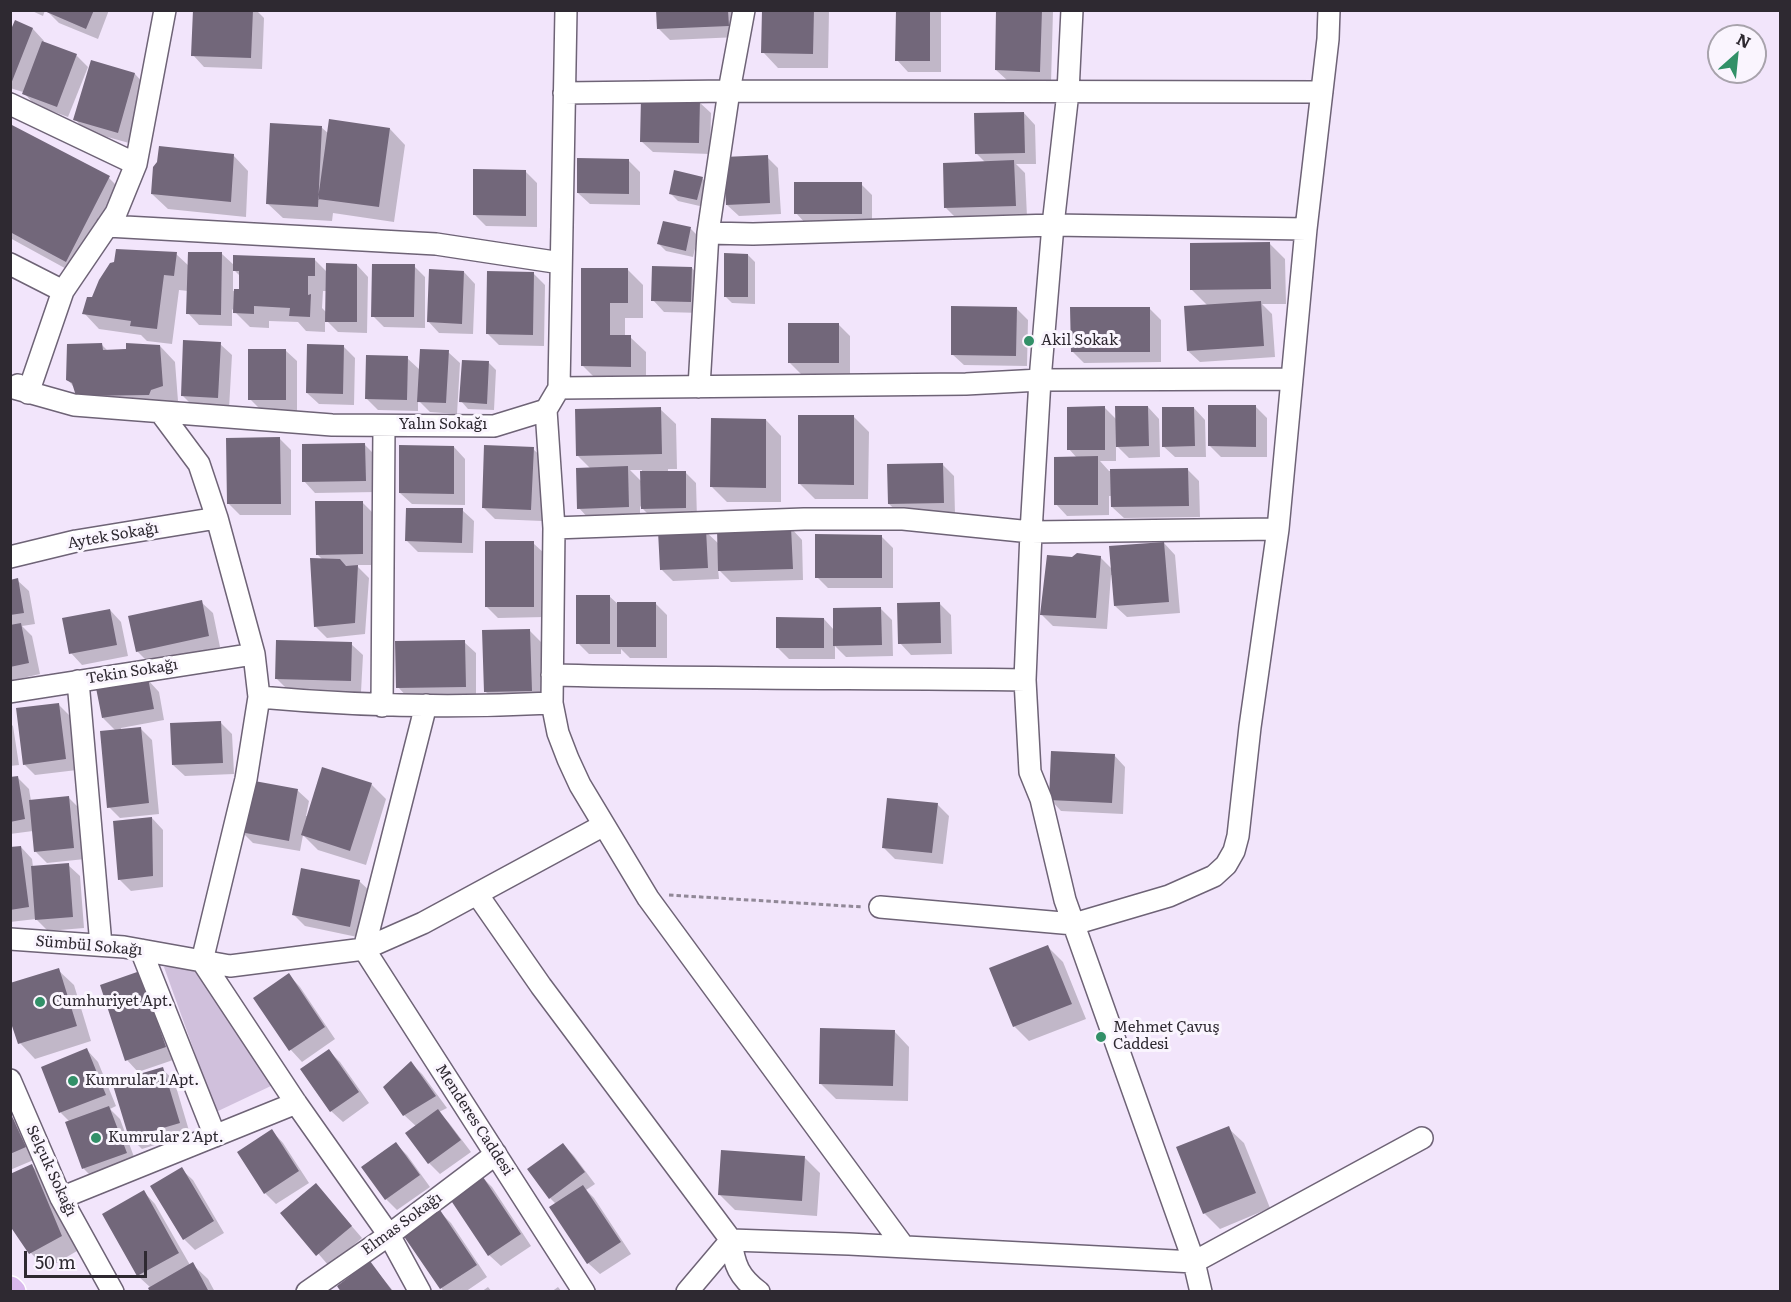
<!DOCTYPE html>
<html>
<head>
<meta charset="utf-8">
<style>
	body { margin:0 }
	#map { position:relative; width:1791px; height:1302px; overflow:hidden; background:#f2e5fb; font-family:Literata,serif }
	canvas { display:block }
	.frame { position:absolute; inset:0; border:12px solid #2e2931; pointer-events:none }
	.north { position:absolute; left:1707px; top:24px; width:60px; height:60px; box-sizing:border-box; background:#faf5fe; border:2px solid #a8a3ac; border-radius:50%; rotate:27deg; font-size:16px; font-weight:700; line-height:24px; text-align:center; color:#2e2931 }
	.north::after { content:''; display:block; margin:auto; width:21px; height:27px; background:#329068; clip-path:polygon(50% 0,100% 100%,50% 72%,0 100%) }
	.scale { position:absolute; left:24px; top:1251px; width:123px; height:27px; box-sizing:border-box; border:3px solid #2e2931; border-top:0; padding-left:8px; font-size:18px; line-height:21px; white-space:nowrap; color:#2e2931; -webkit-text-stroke:4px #faf5fe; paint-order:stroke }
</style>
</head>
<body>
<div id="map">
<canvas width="1791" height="1302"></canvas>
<div class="frame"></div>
<div class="north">N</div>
<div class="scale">50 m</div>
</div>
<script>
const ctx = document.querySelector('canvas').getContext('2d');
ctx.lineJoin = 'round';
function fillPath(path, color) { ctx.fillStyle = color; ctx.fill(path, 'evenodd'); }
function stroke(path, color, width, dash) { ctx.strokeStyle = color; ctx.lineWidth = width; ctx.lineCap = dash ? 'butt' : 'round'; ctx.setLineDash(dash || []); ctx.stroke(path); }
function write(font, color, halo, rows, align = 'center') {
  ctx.font = font + ' Literata,serif'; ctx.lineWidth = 6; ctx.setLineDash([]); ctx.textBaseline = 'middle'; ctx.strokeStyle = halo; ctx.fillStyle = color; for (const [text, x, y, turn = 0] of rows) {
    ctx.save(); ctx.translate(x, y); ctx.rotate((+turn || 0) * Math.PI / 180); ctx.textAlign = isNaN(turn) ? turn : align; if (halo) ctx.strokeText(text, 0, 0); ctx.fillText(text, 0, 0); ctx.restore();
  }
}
const green = new Path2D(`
	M183,965l14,6 76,114 -57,27 -52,-145z`);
const shadow = new Path2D(`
	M30,10h15l-2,6z
	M46,10h63l-11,29 -39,-16z
	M195,10h61l8,8 -2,51 -58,-2 -11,-12z
	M657,10h81l1,27 -69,3 -12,-12z
	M763,10h66l-1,58h-50l-15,-16z
	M897,10h44v62h-33l-11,-12z
	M998,10l55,1 -2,72 -43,-2 -12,-11z
	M16,22l17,7 11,12 -1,2 33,12 12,12 -20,50 -33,-12 -12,-13 -13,-4v-62l3,2z
	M92,62l43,12 11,12 -17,57 -43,-12 -11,-12z
	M699,102l12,11 -1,41 -57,-2 -12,-11z
	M1024,113l11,12 1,39h-20l9,9 2,44 -70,2 -11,-11 40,-45 -10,-10z
	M10,126l99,52 15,15 -43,84 -71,-39z
	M321,127l8,7 61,-5 15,16 -11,77 -61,-9 -1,8 -49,-3 -16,-15z
	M233,155l15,16 -2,46 -78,-8 -16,-15z
	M767,157l11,11 3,46 -42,2 -12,-11z
	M629,161l11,11v33l-50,-1 -12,-11z
	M526,172l11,11v44l-51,-1 -12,-12z
	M702,178l7,8 -5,21 -26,-6 -8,-8z
	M861,184l11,11v30h-65l-11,-12z
	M691,229l7,7 -5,21 -27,-6 -7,-7z
	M1270,244l15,15 1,45h-24l10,10 3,43 -75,5 -12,-11 20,-45 -16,-16z
	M176,254l13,12 33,-12 13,12 80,-6 13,13 29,-8 11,12 -1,56 -29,-1 -13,-13v13l-19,-1 -8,-9 -29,-1v7l-19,-1 -18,-18v17l-33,-1 -11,-12v-22l-9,-1 -7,54 -25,-3 -6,-6 -42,-6 -15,-16 9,-15zM233,269l8,8 -1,14h-7zM323,291h4v22l-5,-5z
	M748,255l7,7v42l-23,-1 -7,-7z
	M414,266l11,11v51l-41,-1 -11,-11z
	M692,268l11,12 -1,33 -38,-1 -11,-12z
	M583,269h44l16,16v33h-18v19h5l16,15v29h-48l-16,-16z
	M464,272l11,12 -2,50 -34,-1 -11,-12z
	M533,273l12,12 -1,61 -45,-1 -11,-11z
	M1016,308l12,12 -1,46 -63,-1 -12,-11z
	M1149,308l12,12v42l-77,1 -12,-12z
	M838,324l12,12v38h-49l-12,-12z
	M101,344l7,7 52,-5 15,16 3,39 -11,4 -74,6 -25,-31z
	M220,344l12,11 -3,54 -35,-2 -12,-12z
	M344,347l11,11 -1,47 -35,-1 -12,-11z
	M285,350l12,11v50l-36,-1 -11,-11z
	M448,352l12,11 -3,51 -27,-2 -12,-12v11l-40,-1 -12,-12 41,-40 13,12z
	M489,363l7,7 -2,40 -26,-1 -7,-8z
	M1148,407l11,12 1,38 -31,1 -13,-13v16h-16l9,10 79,-1 11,11 1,36 -76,1 -12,-11v-11h-3v19l-42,1 -11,-12 21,-46 -8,-9 36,-41 12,12z
	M1256,407l11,11v39h-46l-11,-11z
	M1194,408l11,12 1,37h-31l-12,-11z
	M660,409l16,15 1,45h-9v3h17l11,11 1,36 -43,1 -14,-14v12l-50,2 -11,-12 12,-39 -13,-13zM630,470h12v12z
	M854,417l15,15 -1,67h-53l-16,-16z
	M766,420l15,16v66h-54l-15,-15z
	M280,439l11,11v65h-51l-12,-12z
	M365,445l11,11 1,36 -62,1 -11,-12z
	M454,447l11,12v46l-53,-1 -12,-11z
	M533,449l12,11 -3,61 -47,-2 -12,-12z
	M943,465l11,11 1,38 -54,1 -12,-11z
	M362,502l12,12v51h-18l13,13 -4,56 -38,4 -12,-12 8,-66 -6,-6z
	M462,510l12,11 -1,32 -55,-1 -11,-11z
	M791,528l11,12 1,40 -72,2 -13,-13 1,10 -46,2 -11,-11 43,-39 14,13z
	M881,536l12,12v40h-65l-11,-11z
	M533,543l12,11v63l-47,1 -12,-12z
	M1164,543l11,12 5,58 -53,4 -12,-11 -2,-31h-2l-4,54 -54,-3 -11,-11 31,-56 27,-2 13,13z
	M17,580l12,11 6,33 -13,2 10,10 8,38 -30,7v-100z
	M609,596l10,9 36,-2 12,12v43h-37l-9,-9v5h-32l-11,-11z
	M201,602l12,11 7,34 -71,16 -12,-12z
	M939,603l12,12 1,39 -41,1 -11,-12z
	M881,609l11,11 1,36 -47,1 -11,-11v13h-46l-12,-12 47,-28 10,11z
	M110,610l11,12 7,34 -46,9 -11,-12z
	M530,631l11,11 2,59 -46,2 -12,-12z
	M464,642l12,11v45l-67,1 -11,-12z
	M351,644l12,11 -2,37 -73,-2 -12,-12z
	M148,680l11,12 5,28 -43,8v2l20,-1 11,11 7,74 -39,4 -11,-11 7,-76 -13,-13z
	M58,704l12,12 7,54 -42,5 -11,-11z
	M10,723l3,3 6,39 -9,1z
	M221,723l11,11 2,40 -49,2 -12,-11z
	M1114,755l11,12 -2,47 -62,-3 -11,-12z
	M17,777l12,12 2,12 37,-4 12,12 5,50 -38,4 -11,-11 -3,-21 -23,3v-55z
	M371,784l15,15 -20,66 -48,-15 -15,-15 -3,16 -47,-8 -12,-12 56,-41 12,11 -3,15h2z
	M937,804l12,12 -6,48 -48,-5 -12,-12z
	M152,818l11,12v57l-32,4 -12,-12z
	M21,847l11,12 1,8 35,-2 12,11 4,52 -36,3 -12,-12 -26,3v-73z
	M359,881l12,11 -9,46 -57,-12 -11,-11z
	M1048,947l15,15 23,57 -57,22 -15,-15z
	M58,970l16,15 17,56 -56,18 -15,-16z
	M140,973l36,86 -38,13 -11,-12z
	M289,975l11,12 35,52 -33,23 -11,-12 -36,-52z
	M894,1031l15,16 -1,54 -72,-2 -16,-16z
	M87,1050l11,12 18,44 -6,3 10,10 17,46 -42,15 -11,-11 -17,-46 3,-1 -9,-9 -18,-45z
	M329,1051l11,11 29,41 -26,19 -12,-11z
	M411,1063l11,11 25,34 -8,4 10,11 22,29 -31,22 -11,-11 -12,-36 -13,-12z
	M162,1069l12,11 16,54 -48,15 -12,-12z
	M10,1116l12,11 14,32 -26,11z
	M1228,1128l16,15 26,65 -50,21 -16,-16z
	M272,1131l11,12 26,40 -33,21 -11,-11z
	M396,1144l11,11 23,32 -33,23 -11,-11z
	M563,1144l11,12 21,28 -9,6 8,8 37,56 -31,20 -12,-11 -32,-59 -6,-6z
	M805,1158l15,15 -3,43 -82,-6 -15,-15z
	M32,1166l15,15 30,70 -31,18 -15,-16 -20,-29z
	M181,1169l12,11 31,53 -29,17 -11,-11z
	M481,1176l11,11 39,59 -30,20 -12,-11z
	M316,1185l46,53 -33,28 -46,-53z
	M144,1192l11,12 35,61 2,-1 16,15 7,13h-64v-4l-13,-12 -34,-61z
	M440,1212l11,11 36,54 -22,15h-21l-39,-57z
	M370,1263l24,29h-51z
	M488,1287l4,5h-11z
	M558,1287l4,5h-11z`);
const building = new Path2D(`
	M42,10h52l-8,19z
	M193,10h60l-2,48 -60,-2z
	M656,10h72l1,16 -72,3z
	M762,10h52l-1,44 -52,-1z
	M896,10h34v51h-35z
	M996,10h46l-2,62 -45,-2z
	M15,20l18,8 -22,56 -1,-58 2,1z
	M42,41l35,13 -20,53 -35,-13z
	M91,60l44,13 -17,60 -45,-13z
	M641,98l59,2 -1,43 -59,-1z
	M1024,112l1,41 -50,1 -1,-41z
	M329,119l61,9 -11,79 -61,-8z
	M270,123l52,3 -4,81 -52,-3z
	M10,124l100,52 -44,86 -56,-30z
	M159,146l75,8 -3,48 -80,-8 2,-27 4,-5z
	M768,155l2,48 -44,2 -2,-48z
	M577,158l52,1v35l-52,-1z
	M1014,160l2,46 -72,2 -1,-45z
	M473,169l53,1v46l-53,-1z
	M674,170l29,7 -6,23 -28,-6z
	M794,182h68v32h-68z
	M663,221l28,6 -5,24 -29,-7z
	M1270,242l1,47 -81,1v-47z
	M116,249l61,3 -3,24 -10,-1 -7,54 -27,-3 1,-5 -49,-7 5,-17h5l7,-17 11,-17 4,-1z
	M188,252h34l-1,63 -35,-1z
	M724,253l24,1v43h-24z
	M233,255l82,3v18h-7v19l3,-1 -1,23 -21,-1 1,-8 -36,-2v8l-21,-1 1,-24h5v-18h-6z
	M326,263l31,1v58h-32z
	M372,264h43l-1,53h-43z
	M652,266l40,1 -1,35 -40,-1z
	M581,268h47v35h-18v32h21v32l-50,-1z
	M429,269l35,2 -2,53 -35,-2z
	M487,271l47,1 -1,63 -47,-1z
	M1261,301l3,45 -77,5 -3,-45z
	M951,306l66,1 -1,49 -65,-1z
	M1070,307h80v45h-79z
	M788,323h51v40h-51z
	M183,340l38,2 -3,56 -37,-2z
	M102,343l1,7 23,-1v-6l34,2 3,41 -12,4 -2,5 -73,1 -4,-13 -6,-3 1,-36z
	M307,344l37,1 -1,49 -37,-1z
	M248,349h38v51h-38z
	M420,349l29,1 -3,53 -29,-1z
	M366,355l42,1 -1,44 -42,-1z
	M462,360l27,1 -2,43 -28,-2z
	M1208,405h48v42l-48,-1z
	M1105,406v44h-38v-43z
	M1115,406h33l1,40 -33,1z
	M661,407l1,47 -86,2 -1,-47z
	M1162,407h32l1,39 -33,1z
	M798,415h56v70l-56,-1z
	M711,418l55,1v69l-56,-1z
	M280,437l1,67h-54l-1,-66z
	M365,443l1,38 -64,1v-38z
	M399,445l55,1v48l-55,-1z
	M484,445l50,2 -3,63 -49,-2z
	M1098,456v49h-44v-48z
	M943,463l1,40 -56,1 -1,-40z
	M628,466l1,41 -52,2 -1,-41z
	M1188,468l1,38 -78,1 -1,-38z
	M640,471h46v37l-45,1z
	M315,501h48v53l-47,1z
	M406,508h57l-1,35 -57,-2z
	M791,527l2,42 -75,2 -1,-43z
	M706,529l2,39 -48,2 -2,-39z
	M815,534l67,1v43h-67z
	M485,541h49v66h-49z
	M1164,542l5,60 -55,4 -5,-60z
	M1077,553l24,3 -5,62 -56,-3 7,-60 25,2z
	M310,558l30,1 6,7 12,-1 -3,58 -41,4z
	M18,578l6,35 -14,2v-35z
	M576,595h34v49h-34z
	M202,600l7,36 -73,16 -8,-36z
	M617,602h39v45h-39z
	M940,602l1,41 -43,1 -1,-41z
	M881,607l1,38 -49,1v-38z
	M110,609l7,36 -48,9 -7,-36z
	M776,617l48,1v30h-48z
	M21,623l8,40 -19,4v-42z
	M530,629l2,62 -48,1 -2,-62z
	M276,640l76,2 -1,39 -76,-2z
	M465,640l1,47 -70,1 -1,-47z
	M148,678l6,31 -52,9 -6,-30z
	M59,703l7,56 -43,6 -7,-57z
	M221,721l2,42 -51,2 -2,-42z
	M141,727l8,76 -42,5 -7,-77z
	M1051,751l64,3 -3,49 -63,-3z
	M322,767l50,16 -22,68 -49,-16z
	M18,776l7,43 -15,3v-45z
	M249,780l49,9 -9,52 -49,-9z
	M69,796l5,52 -40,4 -5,-52z
	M887,798l51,5 -6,50 -50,-5z
	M152,817l1,59 -35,4 -5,-59z
	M21,846l8,61 -19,3v-63z
	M69,863l4,54 -38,3 -4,-54z
	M301,868l59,12 -10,47 -58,-12z
	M1048,945l24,59 -59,23 -24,-59z
	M59,968l18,58 -59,18 -8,-24v-37z
	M140,971l26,76 -41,14 -25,-76z
	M289,973l36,54 -36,24 -36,-53z
	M820,1028l75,2 -2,56 -74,-2z
	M87,1048l19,47 -47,18 -18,-46z
	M329,1049l30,43 -29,20 -30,-43z
	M411,1061l25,35 -33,20 -20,-29z
	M163,1067l17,56 -51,15 -17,-56z
	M109,1106l18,47 -45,16 -17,-47z
	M438,1109l23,31 -33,24 -23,-31z
	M10,1112l16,35 -16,7z
	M1229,1126l27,67 -53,21 -27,-67z
	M272,1129l27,42 -35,23 -27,-42z
	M396,1142l24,33 -35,25 -24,-33z
	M563,1143l22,29 -36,27 -22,-30z
	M721,1150l84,6 -3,45 -84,-6z
	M32,1164l30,72 -33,18 -19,-28v-52z
	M182,1167l32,54 -31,19 -33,-54z
	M481,1174l40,60 -33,22 -40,-60z
	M316,1183l36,43 -36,30 -36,-43z
	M583,1185l38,57 -34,22 -38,-57z
	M144,1190l35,63 -42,23 -35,-62z
	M440,1210l37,55 -37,24 -37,-54z
	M370,1261l23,31h-52l-4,-6z
	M193,1262l16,30h-59l-2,-4z`);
const path = new Path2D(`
	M669,895l194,12`);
const minor = new Path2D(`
	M1072,10l-4,82 -15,133 -13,155 -9,152 -6,148 5,92 11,27 24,101 129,362 7,30
	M564,93l165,-2 593,1
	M10,104l126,60
	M107,226l329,18 125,19
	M708,233l45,1 300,-9 253,4
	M10,264l53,27
	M18,385l10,8 35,-102 53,-78 20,-49 29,-154
	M10,387l64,18 258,20 162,1 52,-16 13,-22 7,-378
	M699,387l9,-154 21,-142 15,-81
	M559,388l407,-4 74,-4 252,-1
	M546,410l8,118 -2,175 6,30 10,26 12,26 68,113 256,349
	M161,413l38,51 18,54 37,136 5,43 -13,82 -44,182 94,142 93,132 31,57
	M554,528l250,-9h99l128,13 247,-3
	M10,557l66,-16 141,-23
	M552,675c158,4 315,3 473,5
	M78,681l23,264
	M10,692l244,-38
	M259,697c98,9 195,11 293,6
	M382,706l2,-280
	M477,894l64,92 190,254c3,25 8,37 28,52
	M880,907l194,17 95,-28 45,-20 12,-11 8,-14 4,-15 12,-109 28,-198 28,-300 22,-190 1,-29
	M10,939l114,8 106,19 134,-17 62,-244
	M141,950l74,186
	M10,1080l51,118 52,94
	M61,1198l235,-95
	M307,1292l82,-57 107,-81
	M584,1292l-220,-343 59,-26 181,-98
	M687,1292l44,-52 118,4 345,18 228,-124`);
const major = new Path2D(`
	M10,1290l2,2`);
const markers = [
	[1029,341,6,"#329068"],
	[40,1002,6,"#329068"],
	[1101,1037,6,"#329068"],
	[73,1081,6,"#329068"],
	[96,1138,6,"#329068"]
];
const poiNames = [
	["Akil Sokak",1041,341],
	["Cumhuriyet Apt.",52,1002],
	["Mehmet Çavuş",1113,1028],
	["Caddesi",1113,1045],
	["Kumrular 1 Apt.",85,1081],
	["Kumrular 2 Apt.",108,1138]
];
const streetNames = [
	["Yalın Sokağı",443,425],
	["Aytek Sokağı",113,536,-10],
	["Tekin Sokağı",132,672,-9],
	["Sümbül Sokağı",89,946,5],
	["Menderes Caddesi",474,1120,57],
	["Selçuk Sokağı",51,1171,65],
	["Elmas Sokağı",402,1224,-36]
];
fillPath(green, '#d0c0dc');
fillPath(shadow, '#0003');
fillPath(building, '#72677a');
stroke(minor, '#6e6376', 24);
stroke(major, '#fff', 30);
stroke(path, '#918897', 3, [4.5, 3]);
stroke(minor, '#fff', 21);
stroke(major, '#d9b8ed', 27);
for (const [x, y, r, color] of markers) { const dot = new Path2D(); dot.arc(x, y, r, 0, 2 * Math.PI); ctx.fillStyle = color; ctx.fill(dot); stroke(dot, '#faf5fe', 2); }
write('15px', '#2e2931', '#faf5fe', poiNames, 'left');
write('15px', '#2e2931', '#faf5fe', streetNames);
</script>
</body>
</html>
